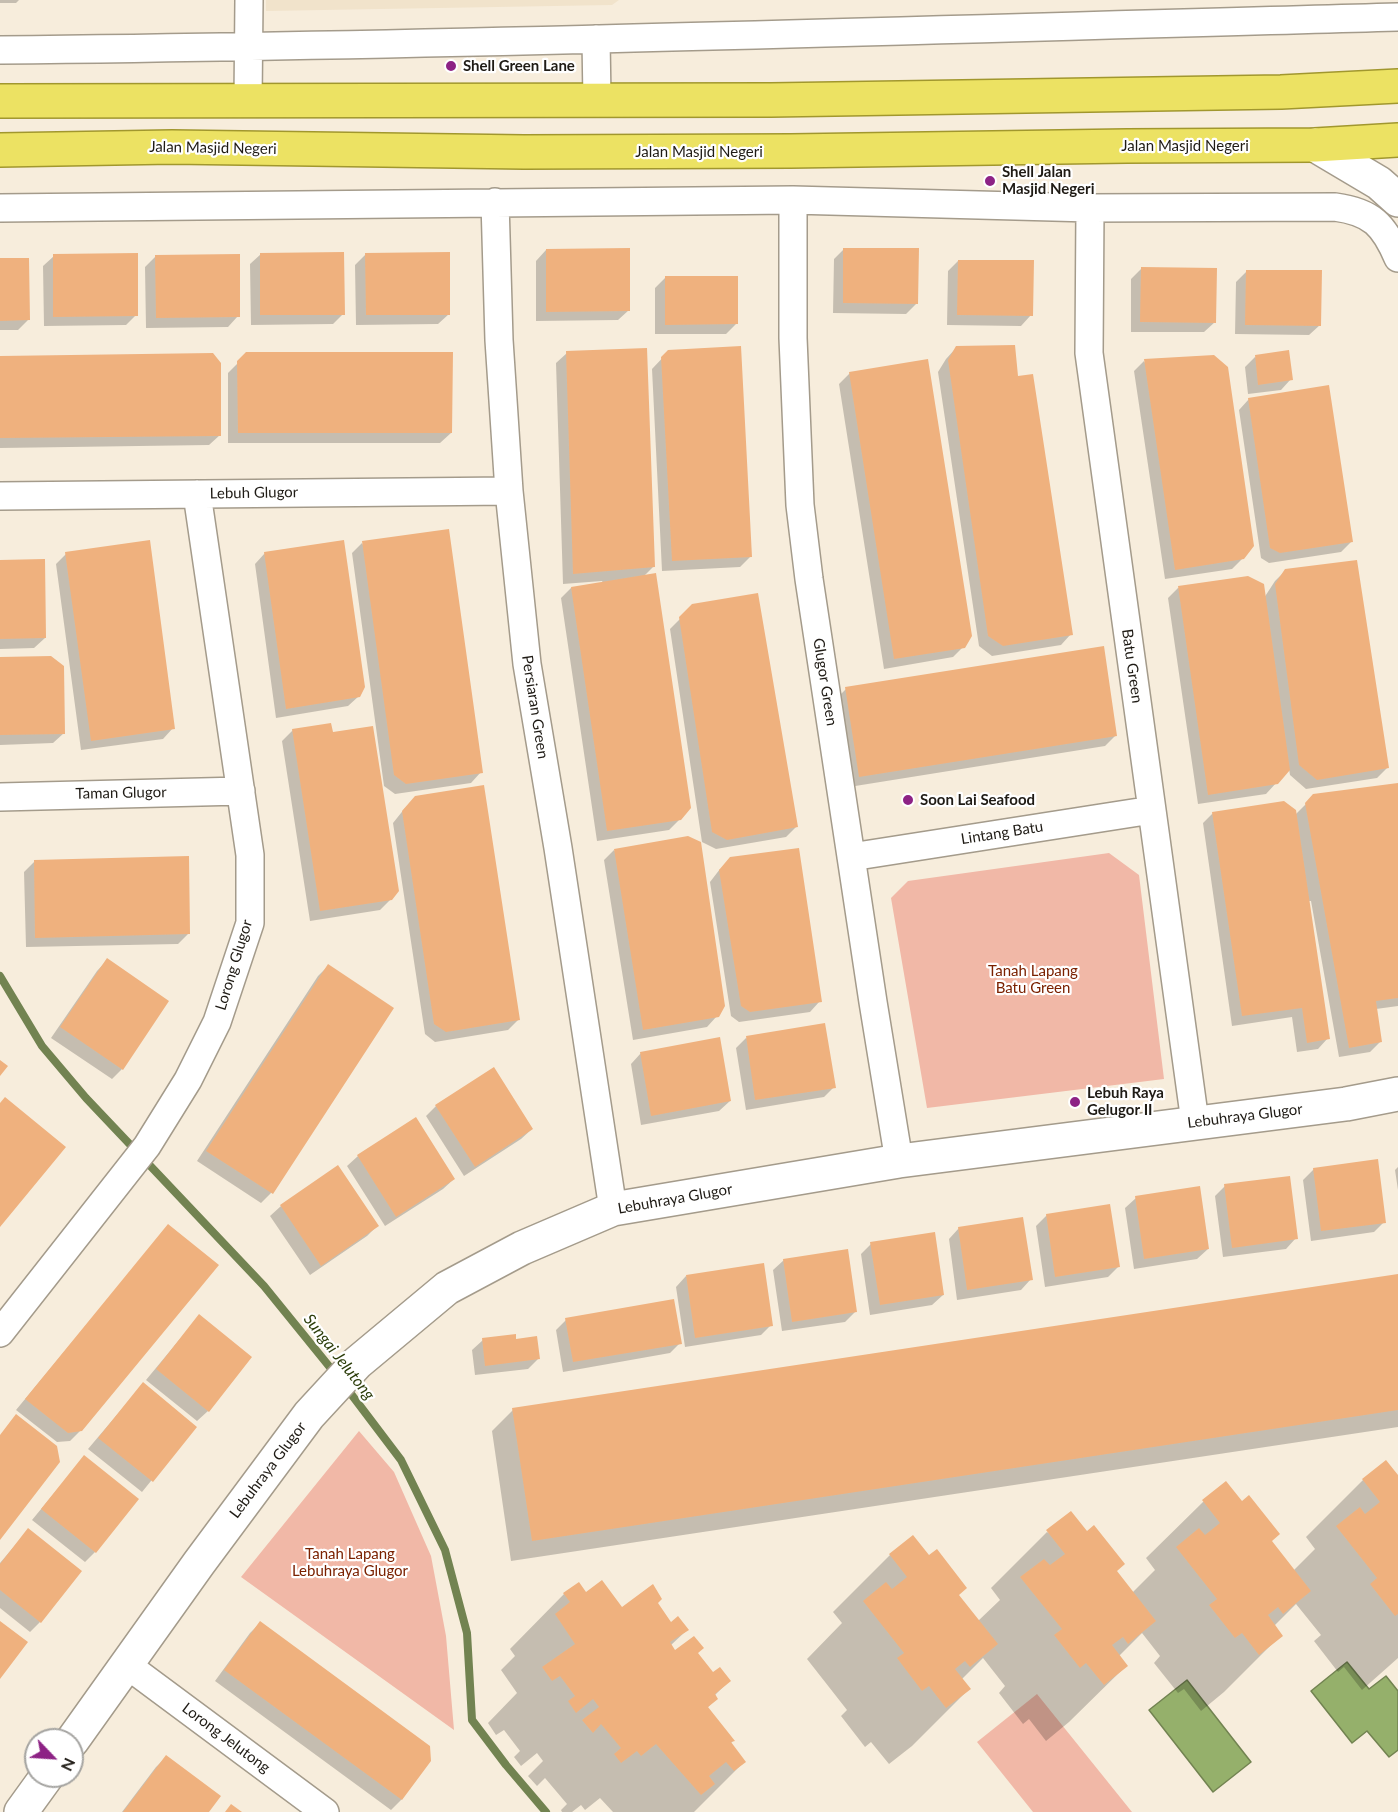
<!DOCTYPE html>
<html>
<head>
<meta charset="utf-8">
<style>
	body { margin:0 }
	#map { position:relative; width:1398px; height:1812px; overflow:hidden; background:#f7eddc; font-family:Lato,sans-serif }
	canvas { display:block }
	.north { position:absolute; left:24px; top:1728px; width:60px; height:60px; box-sizing:border-box; background:#fff; border:2px solid #a5a4a1; border-radius:50%; rotate:115deg; font-size:16px; font-weight:700; line-height:24px; text-align:center; color:#1f1b15 }
	.north::after { content:''; display:block; margin:auto; width:21px; height:27px; background:#8d2285; clip-path:polygon(50% 0,100% 100%,50% 72%,0 100%) }
</style>
</head>
<body>
<div id="map">
<canvas width="1398" height="1812"></canvas>
<div class="north">N</div>
</div>
<script>
const ctx = document.querySelector('canvas').getContext('2d');
ctx.lineJoin = 'round';
function fillPath(path, color) { ctx.fillStyle = color; ctx.fill(path, 'evenodd'); }
function stroke(path, color, width, dash) { ctx.strokeStyle = color; ctx.lineWidth = width; ctx.lineCap = dash ? 'butt' : 'round'; ctx.setLineDash(dash || []); ctx.stroke(path); }
function write(font, color, halo, rows, align = 'center') {
  ctx.font = font + ' Lato,sans-serif'; ctx.lineWidth = 4.5; ctx.setLineDash([]); ctx.textBaseline = 'middle'; ctx.strokeStyle = halo; ctx.fillStyle = color; for (const [text, x, y, turn = 0] of rows) {
    ctx.save(); ctx.translate(x, y); ctx.rotate((+turn || 0) * Math.PI / 180); ctx.textAlign = isNaN(turn) ? turn : align; if (halo) ctx.strokeText(text, 0, 0); ctx.fillText(text, 0, 0); ctx.restore();
  }
}
const built = new Path2D(`
	M266,0h353l-7,5 -346,6z`);
const green = new Path2D(`
	M1109,853l30,22 25,204 -237,29 -36,-210 17,-17z
	M359,1431l35,41 37,84 15,80 8,94 -213,-153z
	M1037,1694l95,118h-99l-56,-70z`);
const water = new Path2D(`
	M1347,1662l22,27 17,-13 12,15v59l-9,7 -22,-26 -15,12 -41,-52z
	M1187,1680l64,82 -38,30 -64,-82z`);
const shadow = new Path2D(`
	M0,0h19l-3,3h-16z
	M844,249l73,54 -11,11 -73,-1 1,-54z
	M546,250l83,60 -11,10 -82,1v-60z
	M261,254l82,60 -10,10 -82,1 -1,-61z
	M366,254l83,60 -11,10 -82,1 -1,-60z
	M54,256l82,59 -10,10 -82,1 -1,-60z
	M156,256l82,60 -10,11 -82,1 -1,-61z
	M0,260l28,60 -10,10h-18z
	M958,261l73,54 -10,11 -74,-1 1,-54z
	M1142,268l73,54 -11,10h-73v-53z
	M1247,271l73,54 -11,10 -74,-1 1,-52z
	M665,278l71,46 -10,10h-71v-46z
	M956,348l60,30 55,256 -10,11 -69,11 -13,-10 -41,-274 8,-13z
	M669,351l82,205 -11,11 -78,4 -10,-202z
	M567,353l86,214 -10,10 37,242 -11,11 -72,11 -36,-243 10,-10 32,-5 -1,-2 -39,3 -7,-221z
	M247,354l204,79 -11,10h-212v-70z
	M0,357l220,78 -11,10 -209,3z
	M1255,357l36,22 -10,11 -33,4 -3,-27z
	M1144,361l99,197 -11,11 -67,10 -31,-208z
	M850,373l113,274 -10,10 -69,12 -45,-285z
	M1249,399l102,143 -10,10 -72,11 -8,-5 -22,-148z
	M362,543l119,229 -10,11 -76,11 -11,-8 -32,-233z
	M265,553l94,143 -11,10 -72,12 -21,-154z
	M66,554l107,174 -10,11 -82,11 -25,-186z
	M0,561l45,77 -11,10 -34,1z
	M1286,570l101,198 -10,10 -71,11 -16,-14 -1,-6 -23,25 -68,10 -30,-206 10,-10 86,10 11,-17z
	M693,606l103,221 -10,10 -70,12 -14,-7 -32,-213z
	M0,659l64,74 -11,10 -53,2z
	M846,689l270,46 -11,11 -256,41 -13,-88z
	M293,730l98,169 -11,11 -70,11 -28,-180z
	M1398,785v221l-22,3 5,32 -11,11 -31,5 -28,-156h-3l20,137 -10,11 -21,3 -5,-35 -60,9 -29,-203 10,-10 83,1 18,-18z
	M405,808l114,211 -11,11 -73,12 -10,-8 -32,-211z
	M614,850l103,166 -10,11 -74,13 -29,-180z
	M35,861l153,73 -10,10 -152,3 -2,-75z
	M720,869l100,132 -10,11 -71,10 -8,-6 -21,-134z
	M107,960l15,109 -10,10 -61,-41 46,-67z
	M328,966l64,42 -121,185 -10,10 -64,-42 121,-185z
	M746,1038l88,49 -10,10 -78,13 -10,-62z
	M641,1053l89,48 -11,10 -78,14 -10,-61z
	M436,1106l96,23 -11,10 -57,37 -38,-60z
	M416,1119l38,60 -11,10 -58,37 -38,-60 11,-10z
	M337,1167l40,59 -10,10 -57,39 -40,-59 11,-10z
	M1398,1167v23l-3,-20z
	M1314,1169l70,53 -10,10 -63,9 -8,-61z
	M1225,1186l71,52 -10,11 -63,8 -8,-61z
	M1136,1198l72,51 -11,10 -63,10 -9,-61z
	M1047,1215l71,52 -10,10 -63,10 -9,-61z
	M168,1226l-87,204 -11,11 -13,1 -41,-32z
	M959,1228l72,51 -10,11 -64,10 -8,-61z
	M871,1244l72,51 -11,10 -62,10 -9,-61z
	M784,1260l72,51 -11,11 -63,9 -9,-61z
	M686,1276l85,49 -10,10 -76,12 -9,-60z
	M1398,1276v151l-887,134 -19,-130 21,-21z
	M199,1316l9,95 -11,10 -51,-41z
	M566,1320l114,23 -10,10 -107,19 -7,-42z
	M483,1340l32,1 23,18 -10,10 -53,6 -3,-25z
	M143,1384l52,43 -53,65 -54,-43z
	M84,1457l11,95 -10,10 -53,-42z
	M1386,1462l12,15v181l-36,32 -18,-23 -6,5 -24,-31 7,-6 -25,-31 -22,22 7,9 -57,57 -23,19 -17,-22 -6,4 -24,-30 6,-7 -18,-23 -23,23 7,10 -57,56 -23,19 -17,-22 -6,5 -24,-31 6,-7 -22,-28 -22,22 8,9 -57,57 -23,18 -18,-22 -6,5 -24,-31 6,-6 -40,-51 35,-36 -9,-11 57,-57 23,-18 65,84 22,-21 -9,-12 56,-56 68,40 17,21 23,-23 -9,-12 57,-56 23,-19 67,88 22,-22 -9,-12 57,-57z
	M28,1530l12,92 -10,10 -30,-24v-45z
	M564,1594h22l36,15 34,-6 14,22 17,5 -17,16 5,6 21,2 16,20 17,7 -15,15 2,3 -9,9 26,33 -3,3 14,18 -50,50h-81l-13,-14 -15,12 -4,-5 -9,7h-10l-1,-2 6,-6 -22,-26 -8,8 -9,-10 15,-15 -6,-8 -16,13 -7,-9 6,-6 -16,-21 -8,5 -8,-12 29,-30 -16,-23 14,-14 -5,-7z
	M260,1623l170,137 -29,40 -10,10 -176,-129 35,-48z
	M166,1757l41,55h-85l34,-45z`);
const stream = new Path2D(`
	M0,976l42,70 44,52 178,188 73,90
	M345,1386l56,74 44,90 22,83 5,87 34,45 40,47`);
const building = new Path2D(`
	M630,248v63l-84,1v-63z
	M843,248h76l-1,56 -75,-1z
	M344,252l1,63h-85v-62z
	M450,252v63h-84l-1,-62z
	M138,253v63l-85,1v-63z
	M240,254v63l-84,1 -1,-63z
	M0,258h29l1,62 -30,1z
	M958,260h76l-1,56 -76,-1z
	M1141,267l76,1 -1,55 -76,-1z
	M1246,270h76l-1,56 -76,-1z
	M665,276h73v48l-73,1z
	M1015,345l3,31 15,-2 40,261 -70,11 -15,-10 -40,-276 8,-14z
	M741,346l11,211 -80,4 -11,-204 7,-7z
	M647,348l8,219 -82,7 -7,-223z
	M1289,350l4,30 -35,5 -3,-30z
	M246,352h207l-1,81h-214l-1,-72z
	M213,353l8,10v73l-221,2v-82z
	M1214,355l14,12 26,179 -10,13 -69,11 -31,-211z
	M928,359l44,277 -7,12 -71,11 -45,-287z
	M1329,385l24,157 -73,11 -10,-5 -22,-150z
	M449,529l34,244 -77,11 -12,-9 -32,-234z
	M150,540l25,189 -84,12 -26,-189z
	M344,540l21,147 -5,10 -74,12 -22,-157z
	M45,559l1,79 -46,1v-79z
	M1357,560l32,208 -72,12 -18,-15 -24,-181 10,-15z
	M656,573l35,235 -10,12 -74,11 -36,-244z
	M1248,576l16,8 26,186 -12,14 -70,11 -30,-209z
	M758,593l40,234 -71,13 -15,-8 -33,-215 13,-13z
	M1104,646l13,90 -258,41 -14,-90z
	M51,656l13,10 1,68 -65,1v-78z
	M331,723l2,9 40,-6 26,165 -7,9 -72,11 -28,-182z
	M1398,783v215l-22,3 6,41 -33,6 -44,-245 8,-9z
	M484,785l36,235 -74,12 -12,-8 -32,-213 13,-15z
	M1284,801l12,9 34,229 -23,4 -5,-35 -60,8 -30,-204z
	M688,836l13,6 24,164 -6,11 -76,13 -29,-181z
	M799,848l23,154 -72,10 -9,-6 -22,-136 11,-13z
	M189,856l1,78 -155,4 -1,-78z
	M107,958l62,43 -46,69 -63,-43z
	M328,964l66,44 -121,186 -67,-43z
	M825,1023l11,65 -81,12 -9,-64z
	M720,1037l11,64 -80,15 -11,-64z
	M0,1060l8,6 -8,10z
	M494,1067l39,62 -58,38 -40,-62z
	M5,1097l61,50 -66,80v-124z
	M416,1117l39,62 -59,38 -39,-62z
	M1378,1159l8,64 -65,8 -8,-63z
	M338,1165l41,61 -58,40 -41,-61z
	M1290,1176l8,63 -66,9 -8,-64z
	M1200,1186l9,63 -65,10 -9,-63z
	M1110,1204l10,63 -65,10 -9,-63z
	M1023,1217l10,63 -66,10 -9,-63z
	M168,1224l51,41 -137,166 -14,2 -43,-34z
	M935,1232l9,63 -64,10 -10,-63z
	M848,1249l9,63 -65,10 -9,-63z
	M764,1263l9,63 -78,12 -9,-63z
	M1398,1274v136l-866,131 -20,-133z
	M674,1299l8,45 -109,18 -8,-44z
	M199,1314l53,43 -43,55 -53,-43z
	M516,1334v5l21,-3 3,23 -55,7 -3,-28z
	M143,1382l54,45 -44,55 -55,-44z
	M16,1414l41,32 3,16 -60,78v-105z
	M84,1455l55,44 -43,54 -55,-44z
	M1386,1460l12,15v139l-3,2 -25,-32 7,-6 -41,-52 24,-19 5,7 15,-12 -18,-23z
	M1226,1481l16,20 7,-6 31,39 -8,7 39,50 -28,23 -5,-7 -10,8 15,21 -24,19 -17,-22 -7,5 -26,-33 8,-6 -41,-52 23,-19 6,7 15,-12 -18,-23z
	M1071,1511l16,20 7,-6 31,39 -8,7 39,50 -28,23 -5,-7 -11,8 16,21 -24,19 -18,-22 -6,5 -26,-33 8,-6 -42,-52 24,-18 6,6 15,-11 -19,-24z
	M28,1528l54,43 -41,52 -41,-33v-26z
	M913,1535l16,20 8,-6 30,39 -8,7 39,49 -28,23 -5,-6 -10,8 16,20 -25,19 -17,-22 -7,5 -25,-33 7,-5 -41,-52 23,-19 6,7 15,-12 -18,-23z
	M602,1580l20,27 31,-23 9,15 -4,4 13,19 7,-6 11,14 -19,12 5,8 19,-14 10,12 -6,5 15,19 7,-5 11,14 -16,13 3,5 -10,8 27,34 -4,1 15,20 -12,9 -8,-9 -17,14 6,8 -14,11 -45,-51 -15,12 -4,-5 -16,12 -7,-9 7,-6 -20,-24 -8,9 -11,-13 17,-13 -6,-8 -17,14 -8,-12 7,-5 -15,-20 -8,5 -10,-14 33,-23 -20,-30 15,-12 -7,-9 16,-11 7,10z
	M0,1621l28,21 -28,37z
	M260,1621l170,125 1,15 -29,39 -178,-130z
	M166,1755l55,41 -12,16h-86z
	M231,1804l11,8h-17z`);
const minor = new Path2D(`
	M596,39l1,61
	M0,50c466,-5 932,-20 1398,-33
	M248,101l1,-101
	M793,200v138l7,167 9,74 64,423 26,159
	M495,202l4,138 10,151 18,173 31,184 55,361
	M0,208l793,-8 297,8 245,-1c37,5 49,18 63,51
	M1090,208l-1,145 106,769
	M0,496l509,-5
	M0,797l241,-6
	M851,857l301,-47
	M0,1333l147,-187 41,-66 29,-58 33,-99v-68l-53,-361
	M127,1665l198,147`);
const tertiary = new Path2D(`
	M1315,145l64,38 19,17
	M72,1741l127,-178 110,-148 48,-52 90,-75 75,-40 91,-39 286,-48 447,-57 52,-10
	M21,1812l26,-36`);
const trunk = new Path2D(`
	M0,101l771,-1 510,-8 117,-6
	M0,150l172,-3 352,5 267,-1 336,-5 188,-1 83,-5`);
const markers = [
	[451,66,6,"#8d2285"],
	[990,181,6,"#8d2285"],
	[908,800,6,"#8d2285"],
	[1075,1102,6,"#8d2285"]
];
const poiNames = [
	["Shell Green Lane",463,66],
	["Shell Jalan",1002,172],
	["Masjid Negeri",1002,189],
	["Soon Lai Seafood",920,800],
	["Lebuh Raya",1087,1093],
	["Gelugor II",1087,1110]
];
const streetNames = [
	["Jalan Masjid Negeri",1185,146],
	["Jalan Masjid Negeri",213,148,1],
	["Jalan Masjid Negeri",699,152],
	["Lebuh Glugor",254,493,-1],
	["Batu Green",1132,666,82],
	["Glugor Green",825,682,81],
	["Persiaran Green",535,707,81],
	["Taman Glugor",121,793,-1],
	["Lintang Batu",1002,833,-9],
	["Lorong Glugor",234,965,-73],
	["Lebuhraya Glugor",1245,1116,-7],
	["Lebuhraya Glugor",675,1199,-10],
	["Lebuhraya Glugor",268,1470,-53],
	["Lorong Jelutong",226,1738,37]
];
const parkNames = [
	["Tanah Lapang",1033,971],
	["Batu Green",1033,988],
	["Tanah Lapang",350,1554],
	["Lebuhraya Glugor",350,1571]
];
const waterNames = [
	["Sungai Jelutong",339,1357,52]
];
fillPath(built, '#f1e3cb');
fillPath(green, '#f1b8a7');
fillPath(water, '#95b06b');
stroke(water, '#728351', 1.5);
fillPath(shadow, '#0003');
stroke(stream, '#728351', 8);
fillPath(building, '#efb17e');
stroke(minor, '#a49b8b', 30);
stroke(tertiary, '#a49b8b', 36);
stroke(trunk, '#a1972e', 36);
stroke(minor, '#fff', 27);
stroke(tertiary, '#fff', 33);
stroke(trunk, '#ece263', 33);
for (const [x, y, r, color] of markers) { const dot = new Path2D(); dot.arc(x, y, r, 0, 2 * Math.PI); ctx.fillStyle = color; ctx.fill(dot); stroke(dot, '#fff', 2); }
write('bold 15px', '#1f1b15', '#fff', poiNames, 'left');
write('15px', '#1f1b15', '#fff', streetNames);
write('15px', '#7a2100', '#fff', parkNames);
write('italic 16px', '#2d3e0b', '#fff', waterNames);
</script>
</body>
</html>
